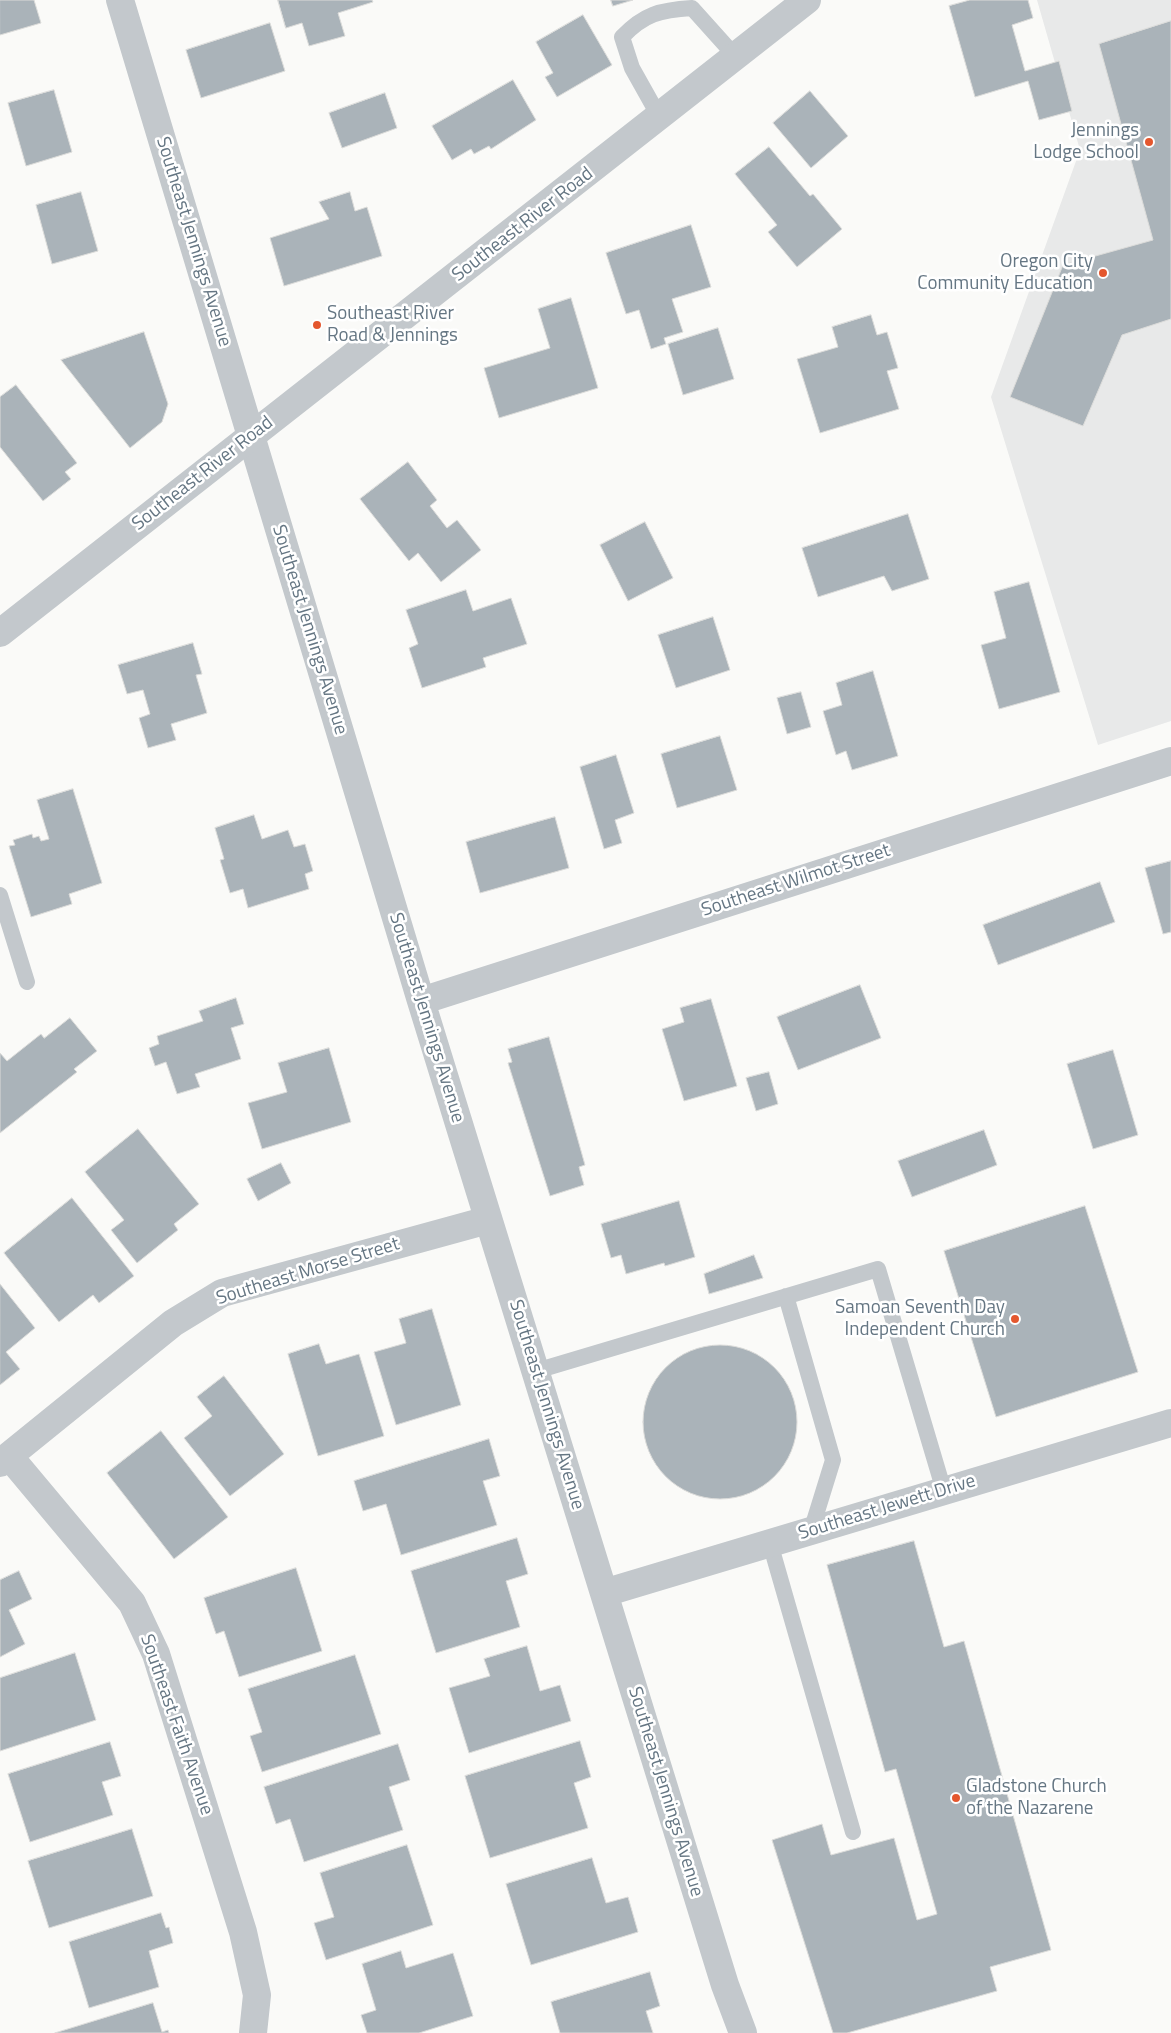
<!DOCTYPE html>
<html>
<head>
<meta charset="utf-8">
<style>
	body { margin:0 }
	canvas { display:block; background:#fafaf8 }
</style>
</head>
<body>
<canvas width="1171" height="2033"></canvas>
<script>
const ctx = document.querySelector('canvas').getContext('2d');
ctx.lineJoin = 'round';
function fillPath(path, color) { ctx.fillStyle = color; ctx.fill(path, 'evenodd'); }
function stroke(path, color, width, dash) { ctx.strokeStyle = color; ctx.lineWidth = width; ctx.lineCap = dash ? 'butt' : 'round'; ctx.setLineDash(dash || []); ctx.stroke(path); }
function write(font, color, halo, rows, align = 'center') {
  ctx.font = font + ' "Titillium Web",sans-serif'; ctx.lineWidth = 5; ctx.setLineDash([]); ctx.textBaseline = 'middle'; ctx.strokeStyle = halo; ctx.fillStyle = color; for (const [text, x, y, turn = 0] of rows) {
    ctx.save(); ctx.translate(x, y); ctx.rotate((+turn || 0) * Math.PI / 180); ctx.textAlign = isNaN(turn) ? turn : align; if (halo) ctx.strokeText(text, 0, 0); ctx.fillText(text, 0, 0); ctx.restore();
  }
}
const built = new Path2D(`
	M1037,0h134v721l-73,24 -107,-348 89,-247z`);
const building = new Path2D(`
	M0,0h34l7,23 -41,12z
	M278,0h94l1,2 -35,11 7,23 -36,10 -7,-23 -16,5z
	M611,0h22l-20,6z
	M970,0h58l5,18 -21,7 13,46 34,-10 13,50 -33,9 -11,-39 -53,16 -26,-91z
	M583,15l29,50 -55,32 -12,-20 8,-4 -17,-31z
	M1171,21v298l-49,16 -39,91 -73,-29 53,-132 90,-25 -54,-196z
	M270,23l15,48 -84,27 -15,-48z
	M513,80l23,40 -45,29 -2,-3 -15,8 -3,-5 -19,11 -20,-34z
	M54,90l18,62 -46,14 -18,-63z
	M810,91l38,45 -37,32 -38,-45z
	M385,93l12,35 -55,20 -13,-35z
	M769,147l41,49 3,-2 29,35 -45,38 -29,-35 9,-7 -42,-51z
	M81,192l17,59 -46,13 -16,-59z
	M350,192l5,19 12,-4 15,49 -98,30 -14,-48 59,-19 -10,-17z
	M691,225l20,62 -39,12 11,33 -19,6 2,6 -15,5 -12,-39 -13,4 -20,-61z
	M571,298l27,90 -99,30 -15,-50 66,-20 -12,-39z
	M871,315l6,20 10,-3 11,36 -11,3 12,38 -79,24 -23,-74 41,-12 -6,-20z
	M718,328l16,51 -51,16 -15,-51z
	M144,332l24,72 -6,18 -32,26 -69,-88z
	M16,385l61,78 -12,9 6,7 -28,22 -43,-54v-50z
	M408,462l29,38 -7,6 17,22 10,-8 24,30 -40,32 -23,-29 -9,8 -49,-62z
	M908,514l21,65 -37,12 -8,-15 -66,21 -16,-49z
	M645,522l28,56 -45,23 -28,-56z
	M1029,582l31,110 -61,17 -18,-64 25,-7 -12,-46z
	M466,590l7,21 38,-13 16,46 -44,14 3,9 -64,21 -13,-40 9,-4 -12,-34z
	M713,617l17,53 -54,18 -18,-53z
	M193,643l9,31 -6,1 11,38 -36,11 5,16 -28,8 -9,-30 11,-4 -7,-24 -16,4 -9,-29z
	M873,671l25,85 -46,14 -6,-19 -10,4 -13,-44 19,-6 -6,-22z
	M801,692l10,35 -24,7 -10,-36z
	M720,736l17,54 -60,18 -16,-54z
	M616,755l18,58 -19,7 7,23 -18,6 -24,-82z
	M73,789l29,94 -33,11 3,10 -41,13 -22,-71 6,-1 -2,-5 19,-6 1,4 6,-2 2,5 8,-2 -12,-39z
	M254,815l8,24 26,-9 6,17 11,-3 8,27 -8,3 4,15 -61,19 -5,-19 -13,4 -10,-33 4,-1 -9,-31z
	M555,817l14,51 -89,25 -14,-51z
	M1171,861v71l-8,2 -18,-66z
	M1100,882l15,40 -117,43 -15,-40z
	M860,985l21,53 -83,32 -21,-53z
	M236,998l8,26 -13,4 10,31 -46,15 5,13 -23,7 -11,-32 -11,4 -6,-18 10,-4 -2,-8 46,-15 -4,-10z
	M711,999l26,87 -53,15 -22,-72 22,-7 -4,-14z
	M70,1018l27,33 -23,18 3,3 -77,61v-80l7,8 34,-27 3,4z
	M549,1037l36,128 -6,2 5,18 -34,11 -42,-133 4,-1 -4,-13z
	M329,1048l22,74 -89,27 -14,-46 39,-11 -9,-29z
	M1113,1050l25,85 -45,14 -26,-85z
	M769,1072l9,32 -22,7 -10,-33z
	M138,1129l61,75 -25,20 4,6 -41,33 -26,-33 13,-10 -39,-48z
	M984,1130l13,35 -85,32 -14,-36z
	M281,1163l10,20 -33,18 -11,-22z
	M72,1198l62,78 -35,27 -6,-8 -34,27 -55,-69z
	M679,1201l16,56 -30,9 -1,-3 -38,11 -5,-19 -10,3 -10,-34z
	M1085,1206l53,166 -142,45 -52,-166z
	M754,1255l9,23 -54,16 -5,-20z
	M0,1284l35,44 -29,24 14,17 -20,16z
	M432,1309l29,96 -65,20 -22,-73 32,-9 -7,-24z
	M319,1344l7,20 33,-10 25,82 -66,20 -30,-102z
	M643 1422a77 77 0 1 1 154 0a77 77 0 1 1-154 0Z
	M224,1376l60,78 -54,42 -46,-58 28,-22 -15,-19z
	M161,1431l67,86 -54,42 -67,-86z
	M489,1439l11,37 -17,5 14,44 -96,30 -15,-51 -23,7 -9,-30z
	M517,1538l11,36 -22,7 14,46 -84,26 -25,-82z
	M914,1541l30,106 20,-6 87,309 -61,17 7,24 -150,42h-14l-61,-193 50,-16 9,31 63,-17 23,82 20,-6 -41,-145 -11,3 -58,-207z
	M296,1568l26,83 -83,26 -15,-46 -8,3 -12,-36z
	M19,1571l13,28 -23,11 16,34 -25,13v-77z
	M527,1646l13,45 20,-6 11,36 -102,32 -20,-65 41,-12 -6,-17z
	M75,1653l21,67 -96,31v-73z
	M355,1655l26,79 -119,38 -12,-36 12,-4 -14,-43z
	M580,1741l11,36 -17,6 14,45 -98,30 -25,-82z
	M110,1742l11,34 -19,6 11,33 -83,27 -22,-68z
	M398,1744l12,36 -21,7 14,43 -99,32 -14,-43 -14,5 -12,-37z
	M132,1829l21,67 -104,32 -21,-67z
	M407,1845l26,80 -107,35 -12,-37 20,-6 -14,-44z
	M592,1858l14,45 22,-6 10,35 -107,33 -25,-81z
	M161,1913l5,15 3,-1 4,16 -24,8 10,36 -70,21 -20,-66z
	M401,1951l5,17 47,-15 20,63 -54,17h-52l-6,-18 15,-5 -14,-46z
	M650,1972l10,34 -14,5 7,22h-93l-9,-31z
	M153,2003l9,29 6,-2 1,3h-114z`);
const service = new Path2D(`
	M660,118l-28,-50 -10,-31c22,-23 38,-27 70,-29l44,49
	M0,895l27,87
	M786,1296l47,164 -22,71
	M536,1371l342,-102 66,222
	M770,1543l83,289`);
const minor = new Path2D(`
	M251,436l170,565 304,984 18,48
	M421,1001l750,-240
	M9,1456l123,147 24,51 87,278 14,63 -4,38
	M0,1463l173,-140 49,-30 266,-73
	M604,1593l567,-170`);
const tertiary = new Path2D(`
	M120,0l131,436
	M0,633l807,-633`);
const markers = [
	[1149,142,5,"#e4572e"],
	[1103,273,5,"#e4572e"],
	[317,325,5,"#e4572e"],
	[1015,1319,5,"#e4572e"],
	[956,1798,5,"#e4572e"]
];
const poiNames = [
	["Jennings",1139,131],
	["Lodge School",1139,153],
	["Oregon City",1093,262],
	["Community Education",1093,284],
	["Southeast River",327,314,"left"],
	["Road & Jennings",327,336,"left"],
	["Samoan Seventh Day",1005,1308],
	["Independent Church",1005,1330],
	["Gladstone Church",966,1787,"left"],
	["of the Nazarene",966,1809,"left"]
];
const streetNames = [
	["Southeast River Road",523,225,-38],
	["Southeast Jennings Avenue",193,242,73],
	["Southeast River Road",203,474,-38],
	["Southeast Jennings Avenue",309,630,73],
	["Southeast Wilmot Street",796,881,-18],
	["Southeast Jennings Avenue",426,1018,73],
	["Southeast Morse Street",308,1272,-17],
	["Southeast Jennings Avenue",546,1405,73],
	["Southeast Jewett Drive",887,1508,-17],
	["Southeast Faith Avenue",176,1725,71],
	["Southeast Jennings Avenue",665,1792,73]
];
fillPath(built, '#e8e9e9');
fillPath(building, '#aab3b9');
stroke(building, '#dcdcda', 1);
stroke(service, '#c3c8cc', 16);
stroke(minor, '#c3c8cc', 28);
stroke(tertiary, '#c3c8cc', 28);
for (const [x, y, r, color] of markers) { const dot = new Path2D(); dot.arc(x, y, r, 0, 2 * Math.PI); ctx.fillStyle = color; ctx.fill(dot); stroke(dot, '#fff', 2); }
write('19px', '#657683', '#fff', poiNames, 'right');
write('19px', '#657683', '#fff', streetNames);
</script>
</body>
</html>
